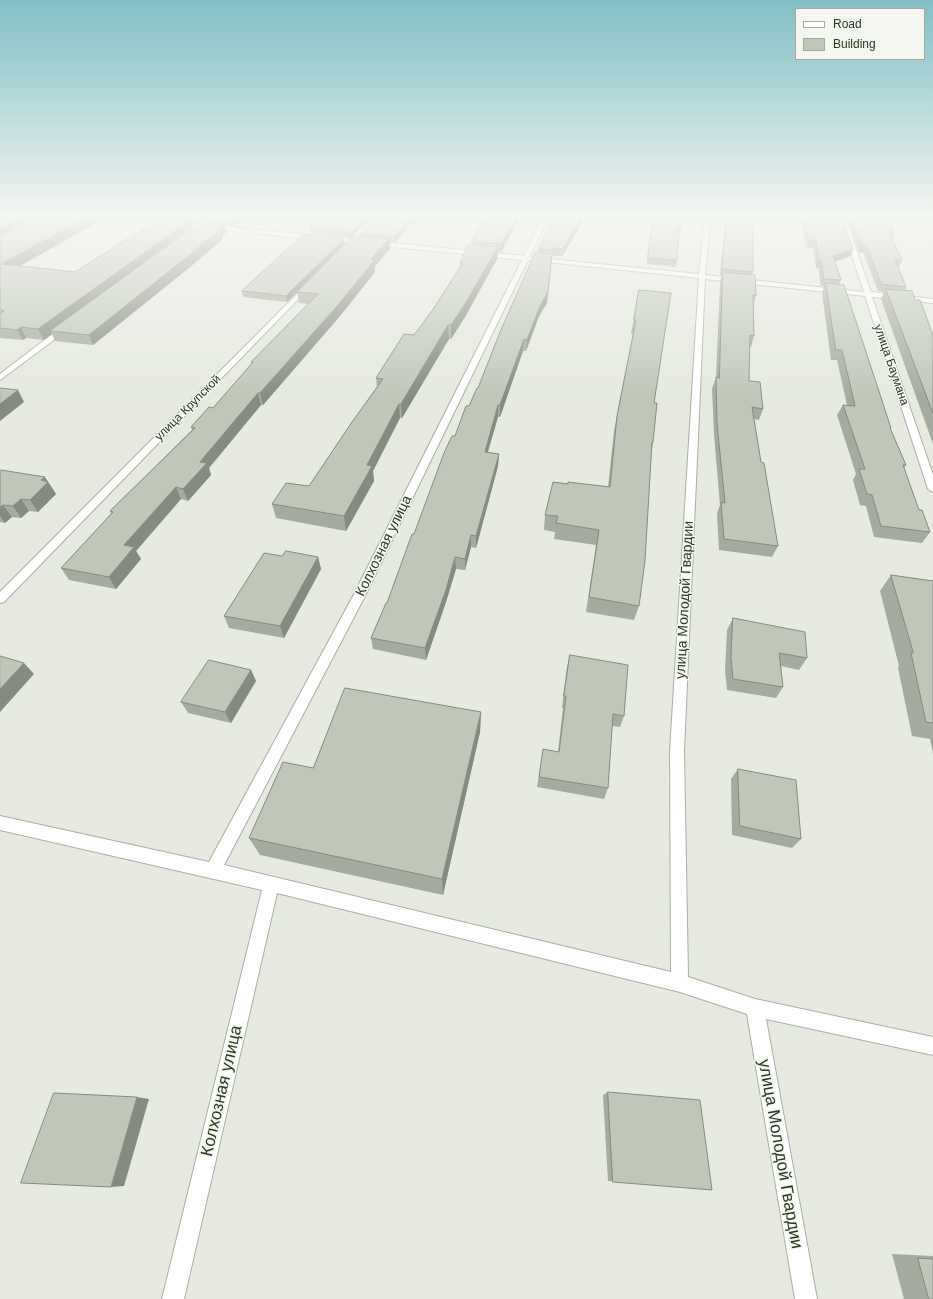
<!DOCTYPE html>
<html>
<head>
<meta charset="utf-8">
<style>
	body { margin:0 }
	#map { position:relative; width:933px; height:1299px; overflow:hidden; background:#e6eae0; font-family:Helvetica,sans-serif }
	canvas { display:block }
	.legend { position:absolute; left:795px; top:8px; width:130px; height:52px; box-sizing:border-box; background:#f4f7f1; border:1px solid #a4ab9e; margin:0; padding:5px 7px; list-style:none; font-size:12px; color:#2b3922 }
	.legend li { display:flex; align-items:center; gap:8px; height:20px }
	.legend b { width:20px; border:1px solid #a4ab9e }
</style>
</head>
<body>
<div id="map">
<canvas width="933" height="1299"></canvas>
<ul class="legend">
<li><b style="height:5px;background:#fff"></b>Road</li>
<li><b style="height:11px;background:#c0c7b9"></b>Building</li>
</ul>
</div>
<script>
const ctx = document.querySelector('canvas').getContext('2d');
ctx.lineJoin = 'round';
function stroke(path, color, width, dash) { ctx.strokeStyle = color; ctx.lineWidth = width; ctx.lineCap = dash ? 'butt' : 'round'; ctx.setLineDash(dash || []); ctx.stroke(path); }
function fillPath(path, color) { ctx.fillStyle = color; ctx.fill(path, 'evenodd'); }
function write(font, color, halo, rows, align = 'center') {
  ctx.font = font + ' Helvetica,sans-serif'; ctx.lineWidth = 3; ctx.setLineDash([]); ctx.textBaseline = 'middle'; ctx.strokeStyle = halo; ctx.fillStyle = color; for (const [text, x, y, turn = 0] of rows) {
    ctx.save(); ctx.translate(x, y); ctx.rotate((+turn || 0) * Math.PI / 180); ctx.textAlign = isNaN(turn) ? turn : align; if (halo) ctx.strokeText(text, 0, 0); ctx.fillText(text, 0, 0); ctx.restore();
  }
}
const minor = new Path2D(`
	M109,217h18l397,39 19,-39h6l-20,40 170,17 6,-57h6l-6,58 159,17 -25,-75h6l26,75 62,7v4l-61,-6 61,178v17l-5,-3 -63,-193 -160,-17 -21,472 4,226 67,22 178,38v18l-167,-36 51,280h-22l-48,-285 -67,-22 -403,-99 -93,406h-22l100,-409 -262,-60v-14l209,46 143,-264 170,-338 -410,-41zM528,260l171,18 -29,473 1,221 -447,-107 140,-267z
	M306,285l5,1 -307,316 -4,1v-11z
	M63,326h6l1,2 -70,52v-6z`);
const wall = new Path2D(`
	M0,217h107l-87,49 55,6 98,-54 -1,-1h38l-6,4 7,1 -1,-3 38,-2 -13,9 -10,-1 2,7 -5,4 1,3 -33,28 -97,78 -38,-4 -3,-7 -8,6 -18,-2 -3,2 -23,-2zM191,222l8,1 -6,5z
	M372,217l-22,21 -40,-4 -1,-6z
	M376,217h43l-7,8h-2l-15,18 -6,-1 1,7 -15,17v6l-35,44 -77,89h-2l-52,63 2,7 -23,26 -7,-2 -45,52 5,8 -25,30 -47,-9 -8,-12 50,-54 -1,-3 82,-81 -1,-3 22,-19 39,-44 -1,-2 58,-58 -10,-1 -2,-11 -10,10 -44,-5 -1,-6 102,-52 1,5 15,-8v-2z
	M520,217l-19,35h-3l-1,7 -32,58 -14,22h-2l-47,79h-2l-27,53 1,10 -28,50 -70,-13 -4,-14 37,-18 68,-99 -1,-9 38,-43 18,-24 28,-43v-5l12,-19v-2z
	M653,217l29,10 -2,6h-1l-2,27 -1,7 -29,-3z
	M726,217h25l2,55 -1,3 4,21 -2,7v33l-3,11 -2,-1v35l14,28 -4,11 -5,-1 7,43 17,84 -6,11 -53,-7 -2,-37 3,-8 -6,-70 -2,-47 4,-10 4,-96 2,-7h-2z
	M800,217h42l9,39 -16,6 6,18 -2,5 52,143v2l15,35 -2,3 15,42 11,22 -8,11 -48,-6 -8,-31 -6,-1 -7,-25 3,-6 -19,-59 6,-10h4l-10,-45h-6l-9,-67 2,-7h-3l-3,-19 -2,1 -3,-20 -7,-1z
	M846,217h41l8,17 -2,6 9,20 -3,8 -1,-1 8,20 -1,3 10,10 18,35v109l-52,-145 3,-7 -6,-1 -15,-39 -4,1z
	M578,230l-16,26h-10l-5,47 -8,13 -13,35h-3l-23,66h-2l-10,35 11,2 -1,12 -22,82 -5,-1 -6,23 -9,-1 -10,33 -20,58 -53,-11 -2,-11 16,-35 27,-69 41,-98 23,-48 60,-136 1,-3z
	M639,290l15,113 -1,39 -1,7 -13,157 -5,14 -48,-8 10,-67 -42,-6 1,-7 -11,-2 1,-15 23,-31 40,3 6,-56 19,-97h-2z
	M0,471l48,11 8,12 -18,18 -9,-1 -8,7 -9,-1 -7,6 -5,-1z
	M282,556l36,1 3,12 -37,69 -55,-10 -5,-12z
	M891,575l42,6v173l-3,-15 -18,-3 -14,-68 1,-2 -19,-75z
	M733,618l74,40 -8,12 -18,-4 2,21 -7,11 -49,-8 -2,-20 2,-40z
	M570,655l54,61 -4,11 -8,-1 -4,62 -4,11 -67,-12 6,-38 15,3 5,-44 -1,-1 5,-40z
	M251,670l5,11 -25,42 -43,-10 -7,-11z
	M481,712l-1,20 -37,163 -183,-40 -11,-17 64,-70z
	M738,769l63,70 -9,9 -60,-13 -1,-56z
	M608,1092l104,98 -104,-9 -5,-86z
	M892,1254l41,2v43h-29z`);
const shadedWall = new Path2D(`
	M22,217h21l-43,23v-11z
	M87,217h20l-100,56 -5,-9z
	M201,217h9l-9,6 -2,-5z
	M240,217h8l-13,9 -1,-5z
	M366,217h6l-22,21v-5z
	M414,217h5l-7,8v-6z
	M517,217h3l-19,35v-8z
	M582,217h2l-6,13 -16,26 1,-7z
	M410,219v6l-15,18 -1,-6z
	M190,220l3,9 -143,102 2,3 -8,6 -6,-11z
	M225,223l2,9 -5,4 1,3 -33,28 -97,78 -4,-10 127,-106z
	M344,239l1,5 -58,58 -1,-6z
	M389,239l1,10 -15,17v6l-35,44 -77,89 -3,-12 111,-134z
	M866,245l-3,7 -4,1 3,-7z
	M498,247l-1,12 -32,58 -14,22v-14z
	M853,249l-2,7 -21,7 3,-7z
	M552,254l-5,49 -8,13 -13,35 1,-11z
	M821,260l-3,7 -2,1 2,-7z
	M448,325l1,14 -47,79 -1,-14z
	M21,327l5,11 -3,2 -6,-10z
	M524,339l-1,12 -23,66v-12z
	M18,390l6,12 -24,19v-17z
	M258,393l3,12 -52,63 2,7 -23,26 -5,-12 17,-27z
	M399,404l1,14 -27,53 1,10 -28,50 -2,-15 23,-51z
	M498,405v12l-14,47 1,-12z
	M499,454l-1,12 -22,82v-12z
	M45,477l11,17 -18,18 -8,-12 11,-20z
	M176,487l5,12 -45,52 5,8 -25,30 -7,-12 15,-32z
	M21,499l8,12 -8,7 -8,-12z
	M3,505l9,12 -7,6 -5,-7v-9z
	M471,535v12l-6,23v-11z
	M318,557l3,12 -37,69 -4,-12z
	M455,557l1,12 -10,33 -20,58 -1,-12z
	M24,663l10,11 -34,38v-23z
	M251,670l5,11 -25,42 -6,-11z
	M481,712l-1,20 -37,163 -1,-16z
	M137,1097l12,2 -25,87 -13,1z`);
const building = new Path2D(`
	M0,217h22l-22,12z
	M35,217h52l-85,47 73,8 87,-55 28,3 -152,109 -17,-2 -4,3 -17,-2v-14l4,-3 -4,-1v-74z
	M185,217h16l-2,1z
	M213,217h27l-6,4 -24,-2z
	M323,217h43l-16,16 -41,-5z
	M376,217h38l-2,2h-2l-16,18 -34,-3z
	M484,217h33l-16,27 -29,-2z
	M553,217h29l-3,5 -16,27 -11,-1v2l-13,-1z
	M653,217h30l-1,10 -3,-1 -2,34 -29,-2z
	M727,217h24v7h2v48l-31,-3z
	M804,217h38l11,32 -20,7 8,24 -17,-1 -3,-19 -3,1 -2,-20 -7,-1z
	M851,217h36l8,17h-5l12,26h-7l11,27 -25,-3 -15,-39 -4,1z
	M202,221l23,2 -9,6 4,1 -33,27 -98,78 -39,-4z
	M303,235l41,4 -58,57 -44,-5z
	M353,236l36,3 -18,20 3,2 -36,44 -78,88h-2l-58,69 7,1 -24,26 -7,-2 -52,58 10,2 -25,30 -48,-9 52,-56 -3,-1 85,-83 -4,-1 18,-20 4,1 40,-46h-2l67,-68 -21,-2z
	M469,244l29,3 -33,57 -14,21h-3l-47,79h-2l-32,61 5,1 -28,50 -72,-12 14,-21 23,3 43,-64 31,-43 -7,-1 28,-44 10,1 18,-24 31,-48h-3z
	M536,252l16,2 -4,38 -8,14 -13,34 -3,-1 -24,66h-2l-13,47 14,2 -23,82 -5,-1 -6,24 -10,-2 -9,33 -21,58 -54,-10 15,-35h1l25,-69h2l30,-81 8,-17h3l11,-30h3l8,-18h1l22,-56z
	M723,272l32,3 1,21 -3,-1 1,41 -4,-1 -1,46 11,1 3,27 -11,-2 9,55 3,1 14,83 -54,-7 -3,-37 4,1 -8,-79 -1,-47 3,1z
	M826,283l18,2 47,143h-1l16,37h-3l16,45h3l8,22 -49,-6 -9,-31 -5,-1 -8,-25h6l-22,-64 12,1 -13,-56h-6z
	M886,289l26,2 3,9h5l13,35v78z
	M639,290l32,3 -17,110h3l-4,39h-1l-7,119 -6,45 -50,-9 10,-67 -43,-7 2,-7 -13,-1 8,-33 15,2v-2l42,5 7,-71 19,-96h-2z
	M0,388l18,2 -18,14z
	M1,470l44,7 -4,3 7,2 -18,18 -9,-1 -8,7 -10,-1 -3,2v-36z
	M286,551l32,6 -38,69 -56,-10 40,-63 18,3z
	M891,575l42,6v142l-7,-1 -15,-69h2z
	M733,618l72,14 2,26 -28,-5 4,34 -50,-8 -2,-21z
	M570,655l58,10 -4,51 -11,-2 -5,74 -69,-11 4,-28 16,3 7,-56h-2z
	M0,656l24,7 -24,26z
	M209,660l42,10 -26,42 -44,-10z
	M345,688l136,24 -39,167 -193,-41 34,-76 30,6z
	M738,769l58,11 5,59 -61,-13z
	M608,1092l92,8 12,90 -99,-8z
	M54,1093l83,4 -26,90 -90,-4z
	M918,1258l15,1v40h-4z`);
const farStreetnames = [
	["улица Баумана",891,365,71],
	["улица Крупской",188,408,-45]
];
const streetNames = [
	["Колхозная улица",384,546,-64],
	["улица Молодой Гвардии",685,600,-87]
];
const nearStreetnames = [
	["Колхозная улица",222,1091,-77],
	["улица Молодой Гвардии",780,1154,80]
];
stroke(minor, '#aab1a3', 2);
fillPath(minor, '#fff');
fillPath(wall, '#a5ab9f');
fillPath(shadedWall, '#868b82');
fillPath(building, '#c0c7b9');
stroke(building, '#868b82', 1);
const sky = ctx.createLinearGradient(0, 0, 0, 399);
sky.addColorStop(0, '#83bec5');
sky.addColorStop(0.54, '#f4f6f1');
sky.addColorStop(1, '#f4f6f100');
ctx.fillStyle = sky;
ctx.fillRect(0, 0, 933, 399);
write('12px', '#2b3922', '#f4f7f1', farStreetnames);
write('14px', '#2b3922', '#f4f7f1', streetNames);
write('17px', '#2b3922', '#f4f7f1', nearStreetnames);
</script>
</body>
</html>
